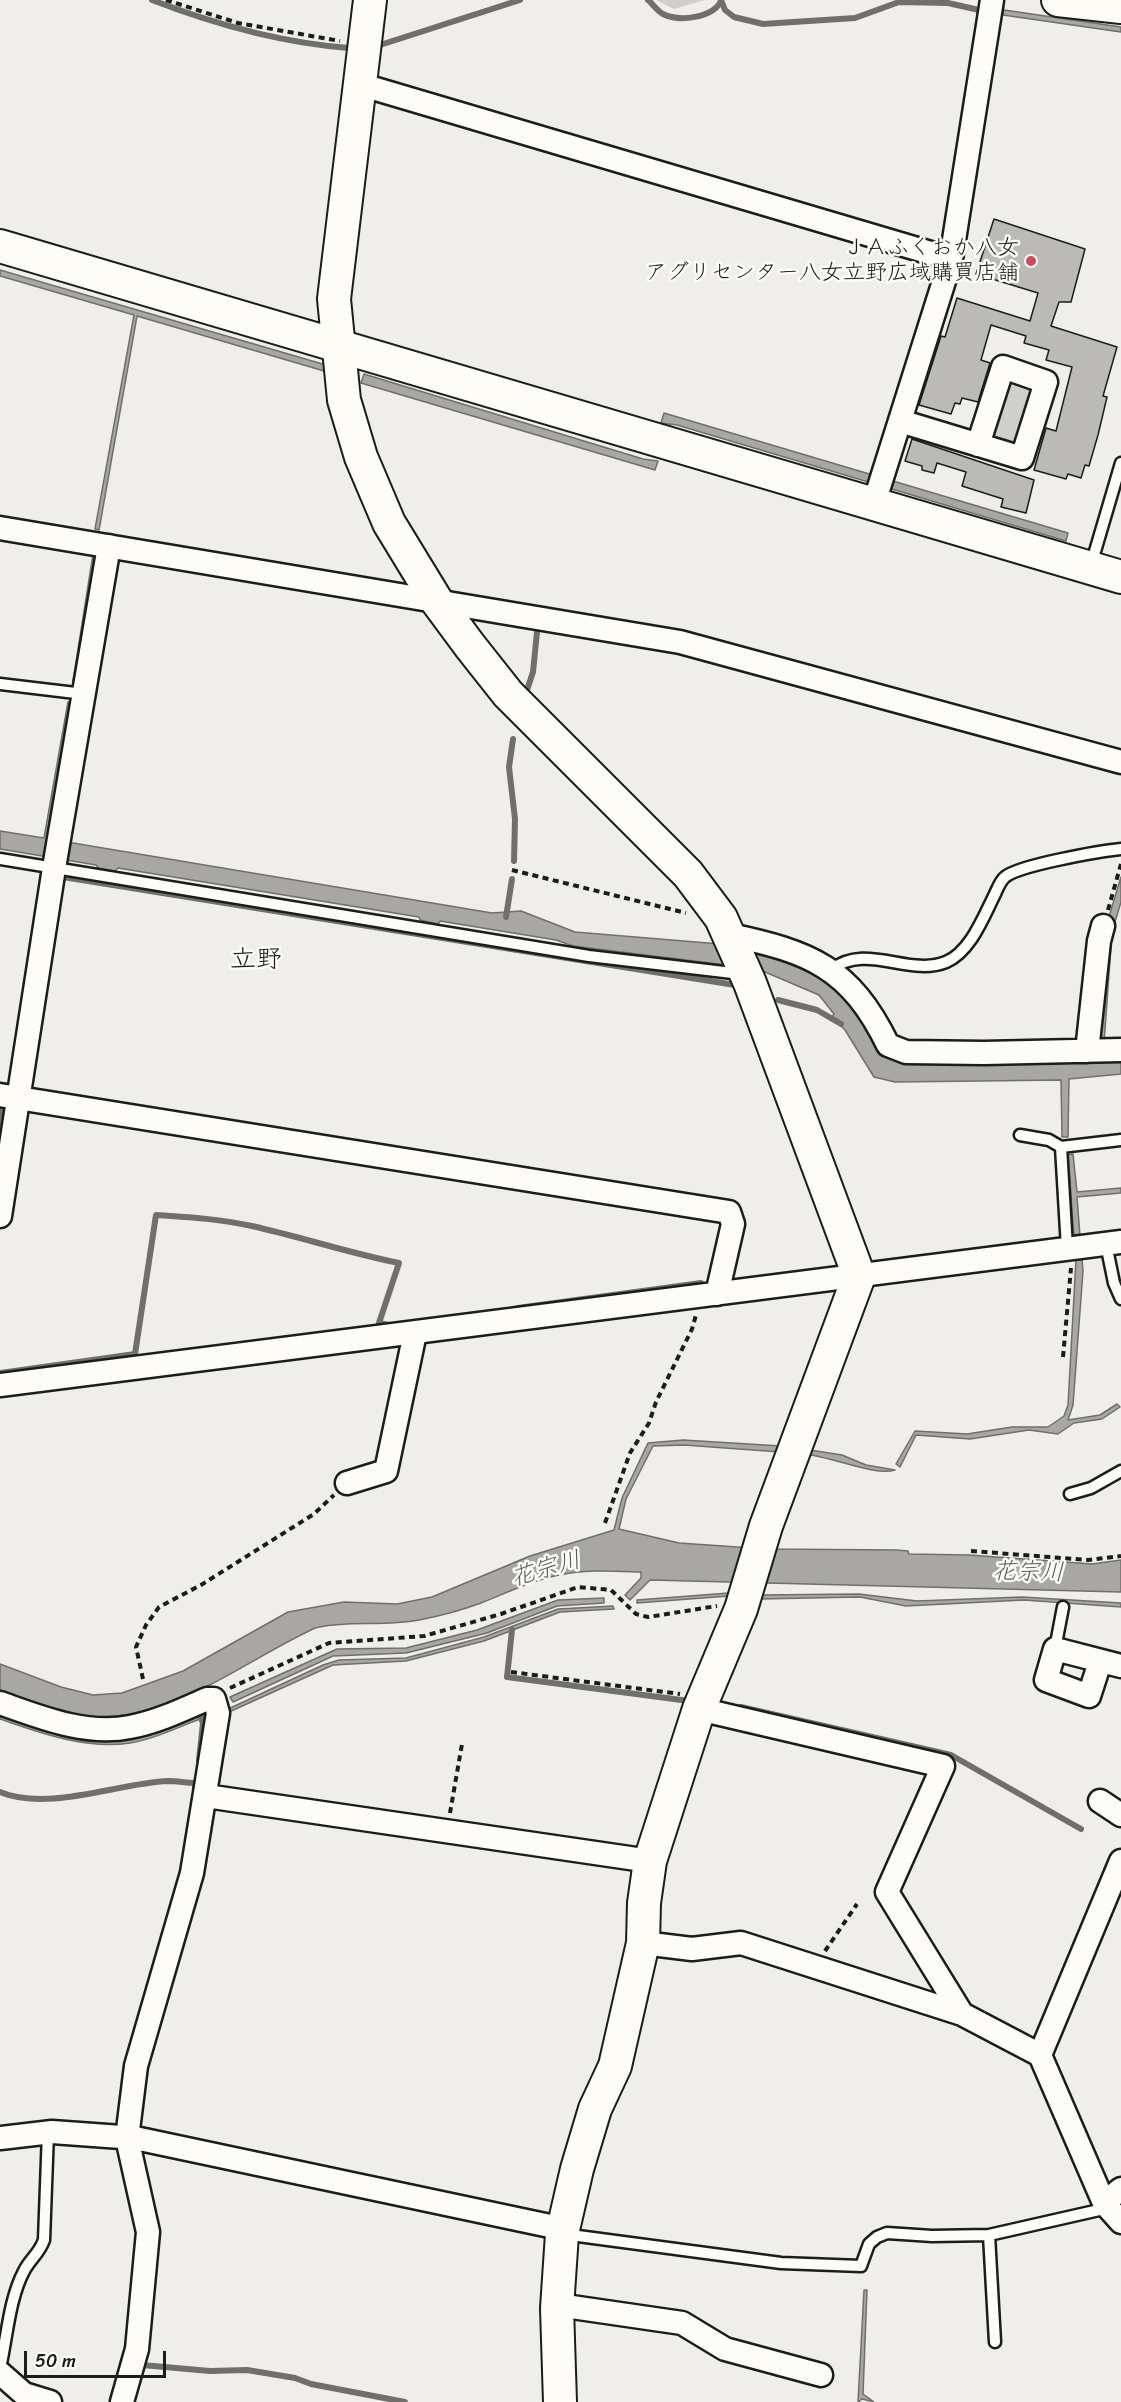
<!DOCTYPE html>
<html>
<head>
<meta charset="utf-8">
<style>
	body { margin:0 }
	#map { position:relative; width:1121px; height:2402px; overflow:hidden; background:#f0eeea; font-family:Sriracha,sans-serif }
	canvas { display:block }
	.scale { position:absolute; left:24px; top:2351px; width:142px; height:27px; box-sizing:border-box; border:3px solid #1c1c1c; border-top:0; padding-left:8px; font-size:18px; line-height:21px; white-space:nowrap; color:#1c1c1c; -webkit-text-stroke:4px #fdfcf7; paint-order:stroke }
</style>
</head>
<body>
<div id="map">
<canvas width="1121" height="2402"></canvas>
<div class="scale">50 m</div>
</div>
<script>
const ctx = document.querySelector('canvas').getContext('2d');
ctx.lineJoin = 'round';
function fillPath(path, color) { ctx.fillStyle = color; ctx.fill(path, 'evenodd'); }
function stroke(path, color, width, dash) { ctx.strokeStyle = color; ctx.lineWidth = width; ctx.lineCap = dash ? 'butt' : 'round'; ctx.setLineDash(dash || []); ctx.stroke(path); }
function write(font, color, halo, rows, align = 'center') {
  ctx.font = font + ' Sriracha,"Klee One",sans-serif'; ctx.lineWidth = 5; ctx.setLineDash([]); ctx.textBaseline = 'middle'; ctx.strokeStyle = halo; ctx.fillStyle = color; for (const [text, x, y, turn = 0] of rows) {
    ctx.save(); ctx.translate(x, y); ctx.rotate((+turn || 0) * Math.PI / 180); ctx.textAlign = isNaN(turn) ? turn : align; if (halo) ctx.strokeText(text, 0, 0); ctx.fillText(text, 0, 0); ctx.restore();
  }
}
const green = new Path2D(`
	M656,0h49l-31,9z
	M1009,380l26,7 -15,59 -28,-8 -1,-7z`);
const water = new Path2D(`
	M1004,10l117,17v5l-118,-17z
	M0,270l326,95 -2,6 -187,-55 -38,214 -4,-1 39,-214 -134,-39z
	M364,374l279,85 15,2 -3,9 -294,-87z
	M664,413l404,120 -2,8 -389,-116 -16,-2z
	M93,554l4,1 -20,127 -4,-1z
	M68,702h4l-23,137 443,74 29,-2 54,21 145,12 97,23 49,46 16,35 212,9 11,-127 16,-53v25l-9,30 -9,125h18v17l-52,5 -1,58h-6l-1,-57 -166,2 -21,-5 -29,-47 -13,-13 2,-3 -15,-19 -61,-26 -185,-23 -17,-6 -116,-19 -2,3 -18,-4 -1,-3 -301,-49 -3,3 -16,-2 -3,-4 -96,-16v-18l44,7z
	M1073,1154l4,38 44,-4v5l-44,4 3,39 -6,1 -6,-82z
	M1076,1259h6l1,12 -10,134 -5,15 32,-5 17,-11 3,3 -18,12 -28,4 -16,11 -29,-4 -59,9 -54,-4 -16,32 -4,-3 19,-33 52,3 45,-7h36l16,-11 4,-11z
	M683,1440l98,6 -1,6 -96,-7 -31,1 -27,53 -7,30 60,14 88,6 130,1 11,1 1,3 60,1 123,9 29,-4v32l-471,-12 -20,20 -5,-5 16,-17v-6c-28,-1 -55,-3 -82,3 -27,5 -52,18 -78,28 -19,7 -41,13 -62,17 -36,7 -71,0 -104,8 -81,38 -151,101 -246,88 -23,-3 -47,-16 -69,-24v-28l61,23 32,8 29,-2 61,-22 105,-59 56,-10 53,2 35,-7 98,-41 84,-26 8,-32 26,-55z
	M810,1450l32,5 24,10 29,5c-19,6 -61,-12 -85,-15z
	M729,1593v3l-92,7v-3z
	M859,1594l58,7 105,-4 99,6v4l-97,-7 -118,6 -46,-9 -100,2 -1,-4z
	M604,1598v5l-47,3 -70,27 -81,20 -73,3 -100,46 -3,-5 107,-48 69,-1 71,-18 81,-30z
	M613,1606l1,3 -54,3 -76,29 -78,20 -73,4 -104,47 -10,74h-3l10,-76 97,-45 16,-5 67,-2 78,-21 74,-28z
	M202,1712l3,5c-24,9 -50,22 -75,26 -44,7 -89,-10 -130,-24v-6l61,20z
	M864,2290h3l-4,104 11,8 -12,-3 -4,3z`);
const stream = new Path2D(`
	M152,0c62,24 130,43 197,48
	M648,0c5,4 9,11 15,14 16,8 50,4 58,-13
	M721,0l4,10 9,7 29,7 92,-6 44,-16 49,1 31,7
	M377,46l143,-46
	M927,262l9,6 -3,11
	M527,690l6,-18 4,-40
	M513,739l-4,28 6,52 -1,42
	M63,877l672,108 2,4
	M506,917l6,-38
	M778,1000l39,10 24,14
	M0,1130l3,-21
	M518,1308l183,-25
	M0,1373l135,-19 21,-139c32,2 64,4 96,11 49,11 97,27 147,37l-20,60 10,2
	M512,1630l-5,47 182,24
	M741,1707l210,48 130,74
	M199,1760l4,-37 -3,-7
	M0,1792c48,20 118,-9 168,-11 9,0 19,2 28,2l-1,5
	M142,2365l68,6 37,-1 48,8 16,6 94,18`);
const building = new Path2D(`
	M994,219l91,30 -14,53h-12l-8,24 66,21 -14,49 4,1 -9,38 -9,31 -4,-1 -4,13 -13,-4 -2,5 -32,-9 12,-42 10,3 16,-64 -26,-7 3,-10 -25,-7 2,-7 -35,-11 -10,35 9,3 -12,39 -16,-4 -2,6 -5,-1 -4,11 -32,-9 22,-69 4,1 12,-39 73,23 8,-28 -62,-19z
	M912,439l122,41 -8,33 -25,-6 2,-8 -41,-13 4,-14 -29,-9 -3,10 -12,-3v-4l-17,-5z`);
const path = new Path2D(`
	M166,0l72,23 102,18
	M512,870l174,43
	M1108,910l13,-46
	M1063,1357l8,-89
	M605,1523l25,-70 19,-30 7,-21 36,-73 4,-14
	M971,1551l117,9 33,-4
	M511,1672l169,22
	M143,1679l-7,-32 10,-22 13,-18 42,-22 113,-71 20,-19
	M230,1688l99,-45 95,-7 77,-22 77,-27 33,3 25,24 12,3 69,-11
	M450,1813l12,-69
	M825,1951l32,-47`);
const lane = new Path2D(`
	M1091,565l30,-102
	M0,684l84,10
	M0,859l589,97 152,18
	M831,970c35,-28 78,7 115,-8 24,-10 37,-44 48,-66 3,-6 6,-15 11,-19 14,-12 96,-26 116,-28
	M1020,1135l29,5 12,7
	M1106,1244l8,39 7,16
	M1067,1248l-6,-101 60,-7
	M1070,1494l21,-6 30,-17
	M1055,1649l8,-42
	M563,2234l218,29 80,3 8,-22 8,-7 10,-4 45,3 57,-1 119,-27
	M989,2235l6,107
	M0,2368c7,-30 9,-69 24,-97 6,-12 15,-17 20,-31l4,-108`);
const street = new Path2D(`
	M359,84l592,175
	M900,421l122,37 24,-76 -43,-15 -25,78
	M874,503l77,-244 41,-259
	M0,528l680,114 441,120
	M730,935c80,17 120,32 158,110l18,7 78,1 137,-3
	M1087,1051l12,-110 4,-15
	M0,1095l729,117 4,12 -16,70
	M0,1216l54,-348 55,-322
	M0,1385l1121,-143
	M347,1483l39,-12 29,-138
	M1100,1662l-11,34 -43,-16 9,-31 66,17
	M0,1703c40,14 86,33 130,24 27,-5 52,-17 77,-28h7l4,14 -26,160 -56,193 -9,72 21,94 -11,117 -15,53
	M699,1709l244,57 -56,126 75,122
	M206,1796l444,65
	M1100,1801l21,14
	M643,1943l49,6 49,-6 221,71 78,41 64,148 17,19
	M1040,2055l81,-194
	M0,2138l52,-6 83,6 429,91
	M1104,2203l17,-14
	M558,2305l124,18 43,26 96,26
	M0,2373l24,21 26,8`);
const secondary = new Path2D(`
	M370,0l-36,299 10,101 17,57 28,66 47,77 34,46 38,48 180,180 33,44 29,65 109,293 -93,250 -25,83 -42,100 -49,152 -6,42 -1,40 -28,123 -20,43 -18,60 -15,65 -5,74 3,94
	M1058,0l63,7
	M0,246l1121,331`);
const markers = [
	[1031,261,6,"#d1495b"]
];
const poiNames = [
	["ＪＡふくおか八女",1019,248],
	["アグリセンター八女立野広域購買店舗",1019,273]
];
const waterNames = [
	["花宗川",546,1570,-16],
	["花宗川",1028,1573,1]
];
const quarterNames = [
	["立野",256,960]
];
fillPath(green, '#d0cfcc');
fillPath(water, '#a8a7a3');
stroke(water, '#706f6d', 1.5);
stroke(stream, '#706f6d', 6);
fillPath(building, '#bbbab6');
stroke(building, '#1c1c1c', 1.5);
stroke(lane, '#1c1c1c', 15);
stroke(street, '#1c1c1c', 27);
stroke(secondary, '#1c1c1c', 36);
stroke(path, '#1c1c1c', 4, [6, 4.5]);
stroke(lane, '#fdfcf7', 10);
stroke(street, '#fdfcf7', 22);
stroke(secondary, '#fdfcf7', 32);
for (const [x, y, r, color] of markers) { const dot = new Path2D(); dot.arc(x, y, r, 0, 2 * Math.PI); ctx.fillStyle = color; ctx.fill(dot); stroke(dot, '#fdfcf7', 2); }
write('22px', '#1c1c1c', '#fdfcf7', poiNames, 'right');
write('italic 24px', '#5b5b59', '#fdfcf7', waterNames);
write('26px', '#1c1c1c', '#fdfcf7', quarterNames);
</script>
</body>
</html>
